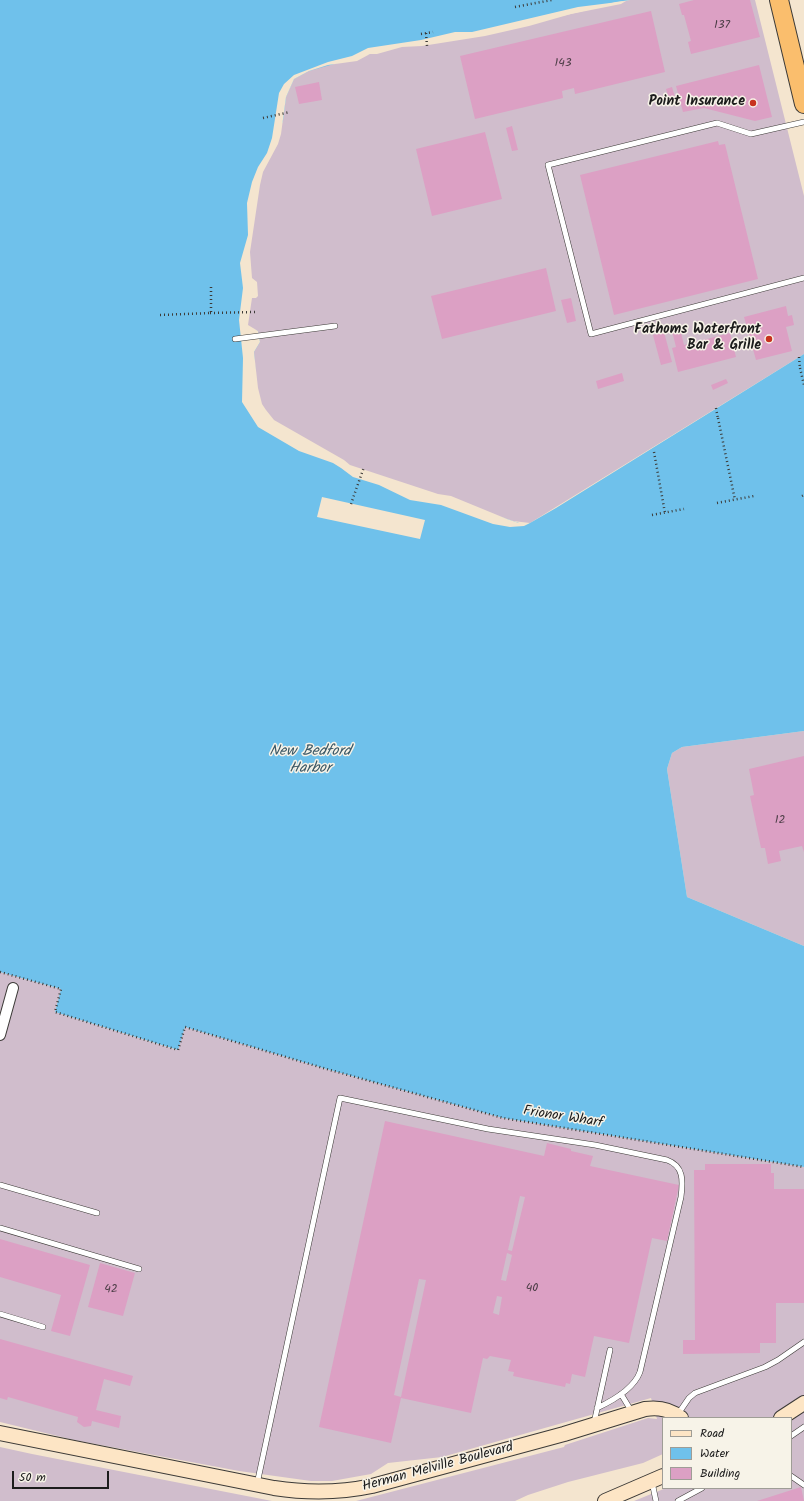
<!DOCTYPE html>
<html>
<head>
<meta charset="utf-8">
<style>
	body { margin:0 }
	#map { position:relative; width:804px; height:1501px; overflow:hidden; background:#f4e5cf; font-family:Kalam,sans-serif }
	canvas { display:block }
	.legend { position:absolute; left:662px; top:1417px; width:130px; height:72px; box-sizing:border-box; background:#f7f3e8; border:1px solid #9f9d96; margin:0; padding:5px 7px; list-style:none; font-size:12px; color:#1c1c1c }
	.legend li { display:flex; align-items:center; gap:8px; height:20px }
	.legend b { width:20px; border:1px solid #9f9d96 }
	.scale { position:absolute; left:12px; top:1471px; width:97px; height:18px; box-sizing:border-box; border:2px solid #1c1c1c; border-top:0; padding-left:5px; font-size:12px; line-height:14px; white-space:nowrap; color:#1c1c1c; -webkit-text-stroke:3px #f7f3e8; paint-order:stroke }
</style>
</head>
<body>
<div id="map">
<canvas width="804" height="1501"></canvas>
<ul class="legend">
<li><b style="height:5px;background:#fde5c5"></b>Road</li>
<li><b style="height:11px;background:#6fc1eb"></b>Water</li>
<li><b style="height:11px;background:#dca0c4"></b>Building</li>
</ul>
<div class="scale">50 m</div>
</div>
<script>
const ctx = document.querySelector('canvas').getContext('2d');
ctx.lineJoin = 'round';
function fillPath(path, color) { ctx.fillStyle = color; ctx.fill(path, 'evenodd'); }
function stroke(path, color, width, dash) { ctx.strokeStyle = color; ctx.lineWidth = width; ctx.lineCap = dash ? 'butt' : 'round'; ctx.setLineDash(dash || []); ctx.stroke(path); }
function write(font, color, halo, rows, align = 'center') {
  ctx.font = font + ' Kalam,sans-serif'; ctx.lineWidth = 3; ctx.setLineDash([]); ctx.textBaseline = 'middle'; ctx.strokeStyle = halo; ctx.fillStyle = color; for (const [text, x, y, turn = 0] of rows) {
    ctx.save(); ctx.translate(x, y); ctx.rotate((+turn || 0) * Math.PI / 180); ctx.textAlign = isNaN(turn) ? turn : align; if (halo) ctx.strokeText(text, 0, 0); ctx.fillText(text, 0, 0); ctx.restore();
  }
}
const industrial = new Path2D(`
	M630,0h125l49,196v158l-274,169 -17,-2 -164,-54 -76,-46 -11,-12 -5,-20 -11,-63 2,-74 13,-81 22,-50 3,-24 8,-18 14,-8 62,-19 158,-28z
	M804,731v215l-117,-49 -20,-128 5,-16 10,-6z
	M0,972l61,17 -6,23 122,38 8,-23 138,41 180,50 301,49v334h-170l32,-13h125v-70h-128v36l-20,9 -75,19 -40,13 -13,6h-159l208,-54 1,-2 83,-27 9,1 -6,-21 -209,59 -54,6 -17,11 -39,7h-21l-72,-10 -165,-31 -74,-18z
	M0,1447l32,7 240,47h-272z`);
const water = new Path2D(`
	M0,0h630l-14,2 -88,22 -126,21 -93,26 -15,8 -8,18 -3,24 -22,50 -13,81 2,44 -4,30 12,5 2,11 -6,10 3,37 5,20 11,12 76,46 170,56h11l26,-15 248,-154v377l-122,16 -10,6 -5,16 20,128 117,49v221l-301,-49 -180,-50 -138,-41 -7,23 -123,-38 6,-23 -61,-17z`);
const pier = new Path2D(`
	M626,1l-5,3 -50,10 -42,12 -44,10 -63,10 -20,1 -25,7h-7l-13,7 -29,4 -19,6 -15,8 -8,18 -5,37 -3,10 -15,28 -3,13 -10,67 2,26 5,4 1,14 -2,2h-4l-4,27 10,6 2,11 -6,10 4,36 4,16 4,6 8,10 70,40 6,5 88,29 13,2 56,23 12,4h11l-6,3 -14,1 -17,-3 -52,-19 -31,-5 -31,-15 -26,-8 -12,-9 -8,-5 -34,-12 -41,-24 -16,-25 1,-44 -4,-38 4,-32 -3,-25 8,-28 -1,-32 5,-21 6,-15 9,-14 5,-15 7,-45 5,-9 10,-9 34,-13 24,-6 16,-8 53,-8 34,-8h17l106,-25z
	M322,497l103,23 -5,19 -103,-22z`);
const building = new Path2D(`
	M694,0h56l10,37 -69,17 -3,-12 3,-1 -7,-26h-2l-3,-11z
	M651,11l14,61 -90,22 -1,-6 -12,3 1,7 -88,21 -15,-63z
	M759,65l13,52 -17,4 -51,-13 -21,4 -7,-26z
	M319,82l3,18 -23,4 -4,-17z
	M672,87l3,10 -6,2 -3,-10z
	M512,126l6,24 -6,1 -6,-23z
	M485,132l17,67 -70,17 -16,-67z
	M718,141l1,4 6,-1 33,135 -144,36 -34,-140z
	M546,268l10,43 -114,28 -11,-43z
	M571,298l5,23 -9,2 -6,-23z
	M786,306l2,10 4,-1 2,10 -8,2 6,24 -36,9 -12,-43z
	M680,329l4,16 46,-12 6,24 -58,15 -6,-24 4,-1 -4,-16z
	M664,332l8,30 -11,3 -8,-30z
	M622,373l2,8 -26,8 -2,-8z
	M726,379l2,4 -15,7 -2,-5z
	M804,756v96l-2,-6 -23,5 2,10 -13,3 -3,-16h-4l-11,-52 4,-1 -5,-26z
	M385,1121l159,35 3,-13 24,6v2l22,5 -3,10 89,19 -12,56 -15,-3 -23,105 -35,-7 -9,41 -13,-3 -2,10 -4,-1 -1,4 -52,-11 1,-4 -6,-1 3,-11 -21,-4 -3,3 -4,-1 -12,55 -70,-15 -10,45 -72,-16zM520,1196l5,1 -13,54 -4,-1zM507,1253l5,2 -6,26 -5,-1zM419,1279l7,1 -25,117 -7,-2zM497,1296l5,1 -3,18 -6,-2z
	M705,1164h66v9h3v16h30v114h-28v40h-16v10l-77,1v-14h12l-1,-170h11z
	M0,1239l90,26 -20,71 -19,-5 10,-36 -61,-18z
	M100,1263l35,10 -12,43 -35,-9z
	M0,1339l133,37 -3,10 -26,-7 -8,31 25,6 -2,12 -27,-7 -1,5 -7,1 -7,-5 1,-5 -70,-20 -1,3 -7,-2z
	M801,1487l3,14h-47z`);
const path = new Path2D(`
	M515,7l37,-7
	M426,33l1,13
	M421,34l12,-2
	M263,118l27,-6
	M210,313l45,-1
	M160,315l51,-2v-28
	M799,357l1,12
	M800,368l4,17
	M716,408l2,11
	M718,418l17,82
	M654,452l11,61
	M802,496l2,-1
	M717,503l37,-7
	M351,504l13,-37
	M652,515l32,-6
	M0,972l61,17 -6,23 123,38 7,-23 138,41 180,50 301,49`);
const lane = new Path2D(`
	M804,122l-53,12 -34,-11 -169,42 43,169 213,-56
	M235,339l100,-13
	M0,1185l97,28
	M0,1228l139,41
	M0,1314l43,13
	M621,1394l11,18
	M678,1414l11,-16 6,-5 70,-26 13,-7 26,-18
	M594,1423l16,-73
	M791,1436l13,-9
	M791,1476l13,9
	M652,1482l4,19
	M257,1484l83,-386 148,31 107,16 72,15c17,6 16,21 14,37l-41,175c-6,16 -28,29 -43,36
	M678,1501l24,-13`);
const street = new Path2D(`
	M0,1035l13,-47`);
const secondary = new Path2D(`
	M781,1418l23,-15
	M0,1433l274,55c33,5 65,5 98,-2l192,-52 81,-25c14,-2 25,0 36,9
	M605,1501l58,-25`);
const highway = new Path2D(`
	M779,0l25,104`);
const markers = [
	[753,103,4,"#c8321e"],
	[769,339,4,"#c8321e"]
];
const numberNames = [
	["137",722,26],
	["143",563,64],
	["12",780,821],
	["40",532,1289],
	["42",111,1290]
];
const poiNames = [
	["Point Insurance",745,103],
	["Fathoms Waterfront",761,331],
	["Bar & Grille",761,347]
];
const streetNames = [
	["Frionor Wharf",563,1118,9],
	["Herman Melville Boulevard",438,1468,-15]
];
const waterNames = [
	["New Bedford",310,752],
	["Harbor",310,769]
];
fillPath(industrial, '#d0bdcc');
fillPath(water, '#6fc1eb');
fillPath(pier, '#f4e5cf');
fillPath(building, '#dca0c4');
stroke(lane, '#3c3a37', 6);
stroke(street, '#3c3a37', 12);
stroke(secondary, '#3c3a37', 16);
stroke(highway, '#3c3a37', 20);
stroke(path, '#3c3a37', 2.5, [1, 3]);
stroke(lane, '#fff', 5);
stroke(street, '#fff', 10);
stroke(secondary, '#fde5c5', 14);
stroke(highway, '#fabe6d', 18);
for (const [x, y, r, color] of markers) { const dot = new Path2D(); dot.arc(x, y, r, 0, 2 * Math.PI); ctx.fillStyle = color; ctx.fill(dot); stroke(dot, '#f7f3e8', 1.5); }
write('12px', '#4c3d46', null, numberNames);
write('bold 14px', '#1c1c1c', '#f7f3e8', poiNames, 'right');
write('14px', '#1c1c1c', '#f7f3e8', streetNames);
write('italic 15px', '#395664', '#f7f3e8', waterNames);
</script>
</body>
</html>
